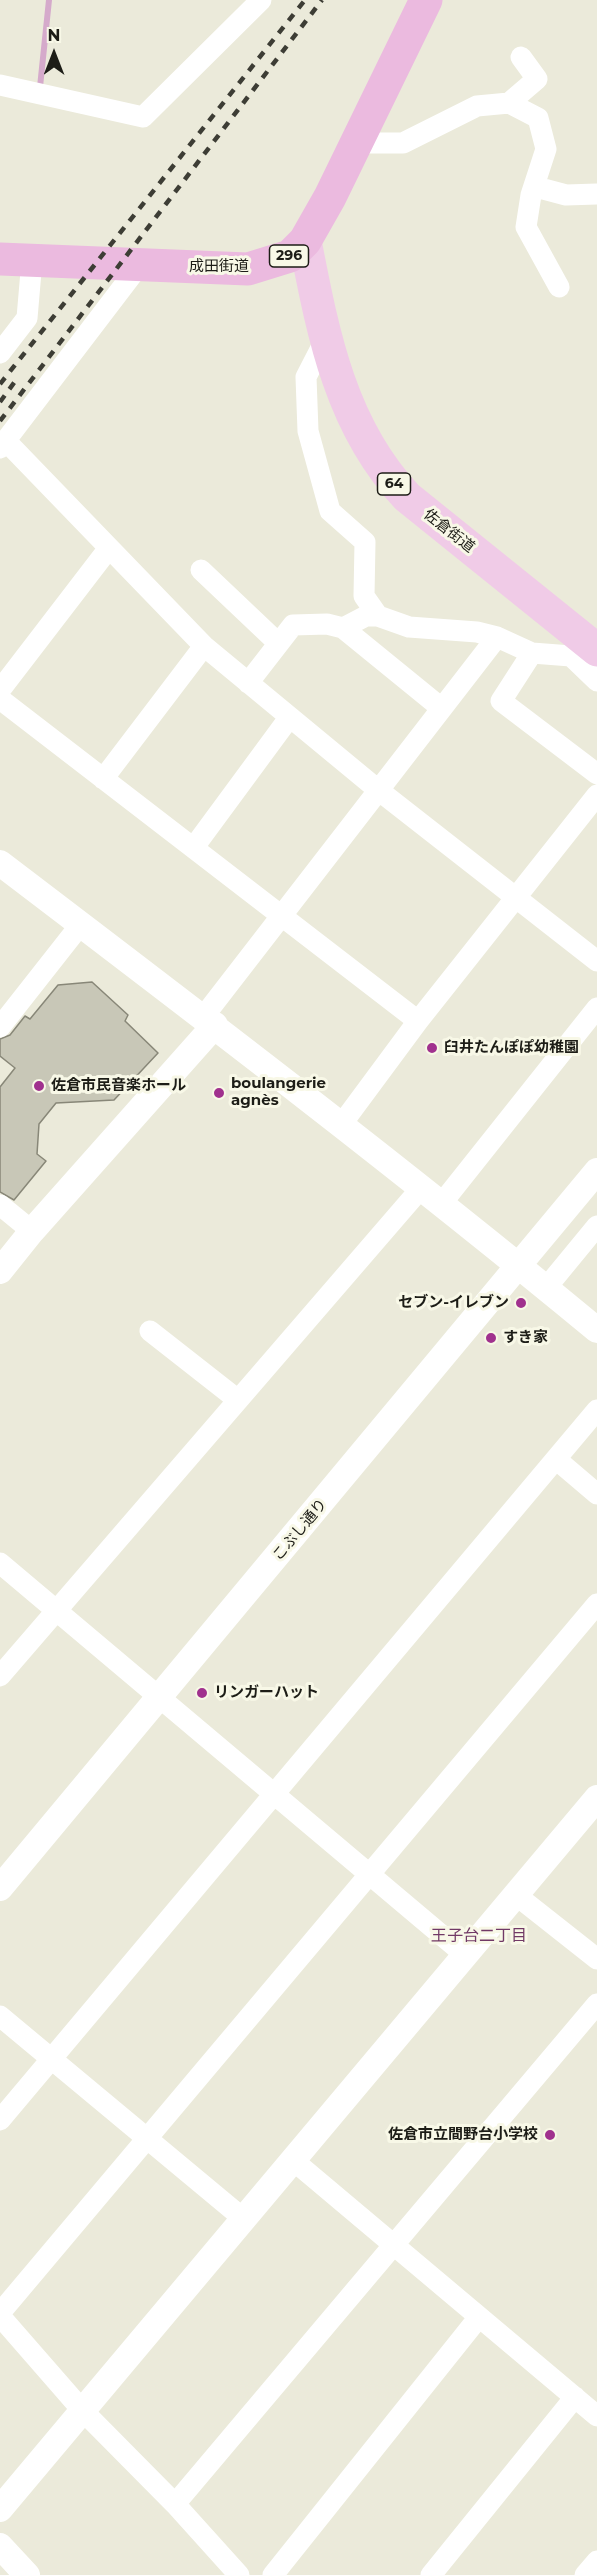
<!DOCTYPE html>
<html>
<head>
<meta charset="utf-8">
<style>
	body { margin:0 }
	#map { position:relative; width:597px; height:2575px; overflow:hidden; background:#ebeada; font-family:Montserrat,sans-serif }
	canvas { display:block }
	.north { position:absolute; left:24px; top:24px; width:60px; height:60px; -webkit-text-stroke:4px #f8f8e7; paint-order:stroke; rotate:0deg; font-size:16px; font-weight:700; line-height:24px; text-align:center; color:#1d1d17 }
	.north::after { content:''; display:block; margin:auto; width:21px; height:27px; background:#1d1d17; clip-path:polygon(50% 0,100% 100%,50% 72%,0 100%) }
</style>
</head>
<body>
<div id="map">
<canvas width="597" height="2575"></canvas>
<div class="north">N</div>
</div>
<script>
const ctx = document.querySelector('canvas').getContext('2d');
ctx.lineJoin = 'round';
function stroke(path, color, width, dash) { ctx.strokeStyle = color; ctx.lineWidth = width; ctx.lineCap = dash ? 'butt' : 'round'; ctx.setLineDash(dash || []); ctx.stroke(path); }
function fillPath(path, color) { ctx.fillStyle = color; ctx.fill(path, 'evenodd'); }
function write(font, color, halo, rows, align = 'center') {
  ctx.font = font + ' Montserrat,"Noto Sans JP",sans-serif'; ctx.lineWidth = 6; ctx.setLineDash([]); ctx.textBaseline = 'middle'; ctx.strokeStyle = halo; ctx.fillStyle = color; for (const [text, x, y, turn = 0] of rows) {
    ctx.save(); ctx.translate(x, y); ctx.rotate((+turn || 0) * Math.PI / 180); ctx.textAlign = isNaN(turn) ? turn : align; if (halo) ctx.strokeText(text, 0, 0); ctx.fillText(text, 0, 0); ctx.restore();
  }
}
const stream = new Path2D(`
	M40,87l9,-87`);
const building = new Path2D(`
	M92,982l36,33 -3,6 33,32 -44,47 -58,3 -17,21 -2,30 9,7 -32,39 -14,-8v-105l15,-19 -15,-12v-17l10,-4 15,-19 5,3 28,-34z`);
const minor = new Path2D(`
	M0,85l143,32 118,-117
	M509,103l28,-24 -16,-22
	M357,143h46l74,-37 32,-3 29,15 8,31 -15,46 -5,32 33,60
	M536,187l30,8 31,-1
	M325,340l-19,37 2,54 22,80 35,31 -1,54 14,20
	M0,353l27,-35 5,-58
	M6,441l198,205 173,143 220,172
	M0,448l138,-181
	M201,570l77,73
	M343,628l23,-12h12l31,11 68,5 20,5 35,16 39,3 26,25
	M532,653l-31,48 96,73
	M248,683l45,-58 34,-1 16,4 97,79
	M0,690l109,-142
	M0,699l418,322
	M103,779l101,-133
	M194,847l95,-129
	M204,1016l293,-379
	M0,1027l81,-103
	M341,1125l77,-104 179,-226
	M442,1203l155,-195
	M0,1205l32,26
	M546,1288l51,-62
	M150,1331l88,69
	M557,1460l40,34
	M0,1563l464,391
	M0,1676l422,-489
	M516,1895l81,64
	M0,2016l245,204
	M0,2120l597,-710
	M294,2161l303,255
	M0,2313l597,-709
	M0,2316l82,94 93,94 64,71
	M175,2504l422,-500
	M273,2575l206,-258
	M431,2575l144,-178
	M585,2575l12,-14`);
const tertiary = new Path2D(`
	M0,863c201,153 402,306 597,467
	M0,1271l32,-40 183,-206
	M0,1888l597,-717
	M0,2509l597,-711
	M0,2546l27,29`);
const primary = new Path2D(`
	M305,241c18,92 35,185 102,256l190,153`);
const trunk = new Path2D(`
	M0,259l248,10 42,-13 15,-15 25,-44 96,-197`);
const rail = new Path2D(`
	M0,384l305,-384
	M0,402l16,-22
	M0,421l322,-421`);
const markers = [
	[432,1048,6,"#a0318e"],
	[39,1086,6,"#a0318e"],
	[219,1093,6,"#a0318e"],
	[521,1303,6,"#a0318e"],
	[491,1338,6,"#a0318e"],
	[202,1693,6,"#a0318e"],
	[550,2135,6,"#a0318e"]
];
const shields = [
	[289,256,39],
	[394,484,33]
];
const shieldNames = [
	["296",289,256],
	["64",394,484]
];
const streetNames = [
	["成田街道",219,267],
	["佐倉街道",449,531,38],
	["こぶし通り",300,1530,-50]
];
const poiNames = [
	["臼井たんぽぽ幼稚園",444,1048],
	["boulangerie",231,1084],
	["agnès",231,1101],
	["佐倉市民音楽ホール",51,1086],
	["セブン-イレブン",509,1303,"right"],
	["すき家",503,1338],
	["リンガーハット",214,1693],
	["佐倉市立間野台小学校",538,2135,"right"]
];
const neighbourhoodNames = [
	["王子台二丁目",479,1936]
];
stroke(stream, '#d5aacb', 6);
fillPath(building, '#c8c7b7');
stroke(building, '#888778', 1.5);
stroke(minor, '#fff', 21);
stroke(tertiary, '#fff', 26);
stroke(primary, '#f0cbe7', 33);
stroke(trunk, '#ebbadf', 33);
stroke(rail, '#3d3d35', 4.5, [8, 8]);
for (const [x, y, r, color] of markers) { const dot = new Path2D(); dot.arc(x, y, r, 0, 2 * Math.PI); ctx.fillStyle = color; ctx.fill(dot); stroke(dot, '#f8f8e7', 2); }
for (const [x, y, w] of shields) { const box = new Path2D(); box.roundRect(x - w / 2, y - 11, w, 22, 4.5); ctx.fillStyle = '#f8f8e7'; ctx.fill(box); stroke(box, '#1d1d17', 1.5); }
write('bold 14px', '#1d1d17', null, shieldNames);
write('15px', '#1d1d17', '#f8f8e7', streetNames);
write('bold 15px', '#1d1d17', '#f8f8e7', poiNames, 'left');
write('16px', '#713966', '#f8f8e7', neighbourhoodNames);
</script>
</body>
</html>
